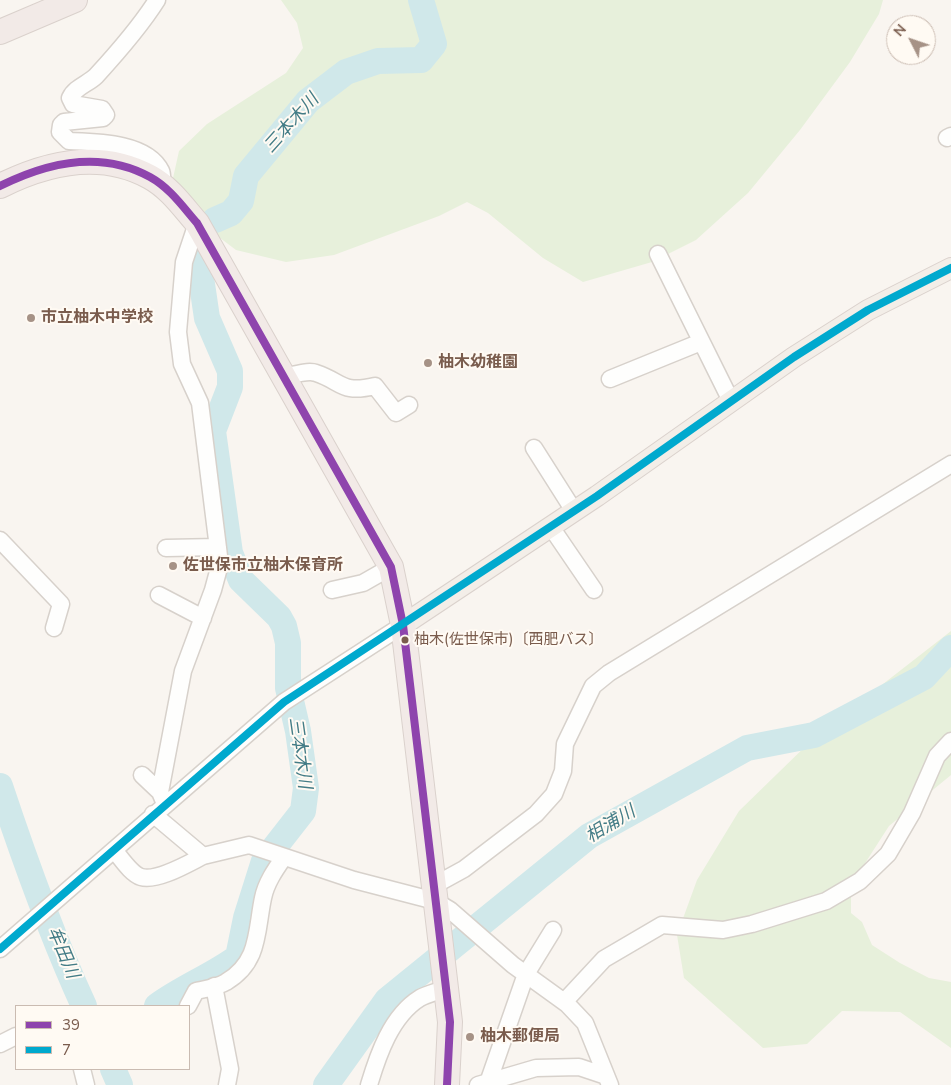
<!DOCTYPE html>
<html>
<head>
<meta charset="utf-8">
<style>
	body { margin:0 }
	#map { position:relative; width:951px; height:1085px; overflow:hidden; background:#f9f5f0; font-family:"Nunito Sans",sans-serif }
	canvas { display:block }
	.legend { position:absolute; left:15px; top:1005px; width:175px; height:65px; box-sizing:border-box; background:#fffaf3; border:1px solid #cabbb1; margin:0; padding:6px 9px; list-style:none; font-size:15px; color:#7a5c4d }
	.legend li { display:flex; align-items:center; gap:10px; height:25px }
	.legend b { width:25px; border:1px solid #cabbb1 }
	.north { position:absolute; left:886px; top:15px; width:50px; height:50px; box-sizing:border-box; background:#fffaf3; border:1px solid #cabbb1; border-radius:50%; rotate:311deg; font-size:14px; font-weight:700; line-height:20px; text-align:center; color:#7a5c4d }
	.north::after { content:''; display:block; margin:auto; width:18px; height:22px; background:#a69286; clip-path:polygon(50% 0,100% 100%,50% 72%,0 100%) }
</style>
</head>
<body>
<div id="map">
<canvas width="951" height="1085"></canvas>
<ul class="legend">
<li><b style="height:6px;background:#8e44ad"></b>39</li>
<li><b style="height:6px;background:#00a9ce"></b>7</li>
</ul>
<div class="north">N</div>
</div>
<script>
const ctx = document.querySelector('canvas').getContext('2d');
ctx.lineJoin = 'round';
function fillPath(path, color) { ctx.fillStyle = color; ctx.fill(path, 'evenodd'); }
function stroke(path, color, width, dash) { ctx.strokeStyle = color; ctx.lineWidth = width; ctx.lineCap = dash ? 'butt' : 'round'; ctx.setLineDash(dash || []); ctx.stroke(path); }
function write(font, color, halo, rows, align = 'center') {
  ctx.font = font + ' "Nunito Sans","Noto Sans JP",sans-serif'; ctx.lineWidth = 4; ctx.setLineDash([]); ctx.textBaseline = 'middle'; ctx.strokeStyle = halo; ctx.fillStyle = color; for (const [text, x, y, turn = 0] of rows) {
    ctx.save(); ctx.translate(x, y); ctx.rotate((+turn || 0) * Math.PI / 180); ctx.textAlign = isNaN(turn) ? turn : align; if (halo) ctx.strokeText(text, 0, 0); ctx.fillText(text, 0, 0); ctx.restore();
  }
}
const green = new Path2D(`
	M281,0h602l-4,14 -29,48 -50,68 -52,63 -52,47 -44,22 -69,20 -40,-24 -55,-45 -21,-11 -28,14 -105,39 -48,7 -50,-12 -53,-40 -10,-32 6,-27 28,-27 79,-51 17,-25 -6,-25z
	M951,631v144l-62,51 -38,59v28l11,9 10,23 28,18 29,15 22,4v66l-51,-36 -58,-1 -35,33 -44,4 -79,-70 -7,-43 20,-55 42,-69 76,-74z`);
const river = new Path2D(`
	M215,220l16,-7 10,-12 5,-25 62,-75 38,-29 32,-11 43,-1 13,-16 -13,-44
	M0,786c25,75 51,148 84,220
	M157,1006c26,-19 55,-30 81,-49l8,-39 18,-57 39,-50 3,-23 -8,-57 -10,-43v-45l-4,-17 -5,-9 -38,-37 -11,-27 -17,-122 17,-44v-16l-23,-53 -9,-61
	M113,1069l7,16
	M326,1085l61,-85 202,-164 158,-88 67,-13 110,-58 27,-29`);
const minor = new Path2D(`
	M157,0c-17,27 -39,52 -61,76 -8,8 -21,11 -26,22l3,6 29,5 4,6 -3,3 -39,4 -3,3 -1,7 9,9c27,1 78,1 92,30 2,4 1,11 1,15
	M947,138l4,-2
	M658,254l73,147
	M284,377c9,-2 24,-7 32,-4 27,9 25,21 59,13l21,27 13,-8
	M610,379l91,-37
	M534,448l40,63
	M551,527l43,63
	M0,540l61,64 -7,24
	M166,548l52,-1
	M332,590l31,-7 28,-16
	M159,595l44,23
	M142,775l18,17
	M165,804l-5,-12 23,-121 30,-81 7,-26 -20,-161 -18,-39 -4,-32 6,-70 13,-39
	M153,814l50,42 46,-11 105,35 81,21 15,9 63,55 54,39 18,19 25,62
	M114,850c7,8 17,24 27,27 16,5 48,-14 62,-21
	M433,886l31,-17 72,-55 18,-20 9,-23 2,-27 28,-58 16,-13 342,-209
	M0,949l284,-247 119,-77
	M214,986l16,83 -3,16
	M564,1002l40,-43 58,-34 61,5 29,-6 74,-23 34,-20 28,-27 24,-41 25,-57 14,-15
	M188,1006l8,-15c9,-2 22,-4 30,-9 34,-20 30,-51 37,-84 3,-15 12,-28 21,-41
	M0,1044l16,-8
	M82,1069l4,16
	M489,1080l37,-106 27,-44
	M369,1085c9,-30 22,-69 51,-87 7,-4 17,-6 26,-10
	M478,1085l58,-17 43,-1 27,9`);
const major = new Path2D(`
	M403,625l194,-129 197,-139 74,-47 83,-42`);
const highway = new Path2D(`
	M0,32l75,-32
	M0,186c48,-24 101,-36 150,-9 20,11 33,30 47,46l194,344 12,58 47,397 -3,63`);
const bus1 = new Path2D(`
	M0,186c48,-24 101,-36 150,-9 20,11 33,30 47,46l194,344 12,58 47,397 -3,63`);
const bus2 = new Path2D(`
	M0,949l284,-247 313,-206 197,-139 74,-47 83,-42`);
const markers = [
	[31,318,5,"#a69286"],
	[428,363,5,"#a69286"],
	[173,566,5,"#a69286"],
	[405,640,4.5,"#7a5c4d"],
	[470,1037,5,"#a69286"]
];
const busNames = [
	["柚木(佐世保市)〔西肥バス〕",414,640]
];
const poiNames = [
	["市立柚木中学校",41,318],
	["柚木幼稚園",438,363],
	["佐世保市立柚木保育所",183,566],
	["柚木郵便局",480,1037]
];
const waterNames = [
	["三本木川",292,124,-48],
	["三本木川",299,753,82],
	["相浦川",611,825,-31],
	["牟田川",62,953,67]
];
fillPath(green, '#e7f0db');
stroke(river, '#d0e8ea', 26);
stroke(minor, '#d7d1cb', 19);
stroke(major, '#dad1cc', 22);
stroke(highway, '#dad1cc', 26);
stroke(minor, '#fefefd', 16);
stroke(major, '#f3eee8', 20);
stroke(highway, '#f2eae7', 24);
stroke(bus1, '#8e44ad', 8);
stroke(bus2, '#00a9ce', 8);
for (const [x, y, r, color] of markers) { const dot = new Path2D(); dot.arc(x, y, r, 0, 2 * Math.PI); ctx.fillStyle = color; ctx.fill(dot); stroke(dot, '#fffaf3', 2); }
write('15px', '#7a5c4d', '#fffaf3', busNames, 'left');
write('bold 16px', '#7a5c4d', '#fffaf3', poiNames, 'left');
write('italic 18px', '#437c86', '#fffaf3', waterNames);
</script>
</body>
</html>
